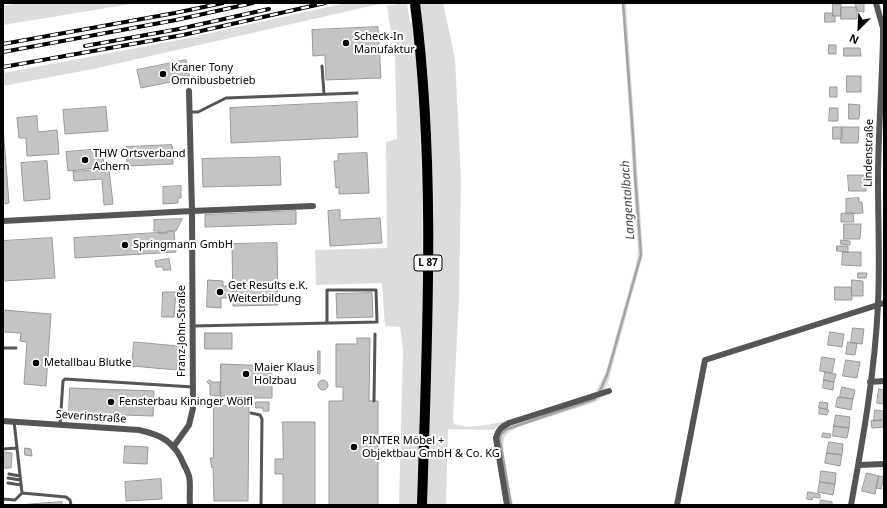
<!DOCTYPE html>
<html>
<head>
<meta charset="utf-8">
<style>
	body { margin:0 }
	#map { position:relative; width:887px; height:508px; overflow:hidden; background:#fff; font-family:"Noto Sans",sans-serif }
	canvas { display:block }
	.frame { position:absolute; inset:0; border:4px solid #000; pointer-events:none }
	.north { position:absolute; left:839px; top:8px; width:40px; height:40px; -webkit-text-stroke:3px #fff; paint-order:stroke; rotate:204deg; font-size:11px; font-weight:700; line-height:16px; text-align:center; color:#000 }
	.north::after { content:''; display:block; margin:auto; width:14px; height:18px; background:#000; clip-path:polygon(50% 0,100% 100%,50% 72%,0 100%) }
</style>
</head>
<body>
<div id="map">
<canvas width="887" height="508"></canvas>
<div class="frame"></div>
<div class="north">N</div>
</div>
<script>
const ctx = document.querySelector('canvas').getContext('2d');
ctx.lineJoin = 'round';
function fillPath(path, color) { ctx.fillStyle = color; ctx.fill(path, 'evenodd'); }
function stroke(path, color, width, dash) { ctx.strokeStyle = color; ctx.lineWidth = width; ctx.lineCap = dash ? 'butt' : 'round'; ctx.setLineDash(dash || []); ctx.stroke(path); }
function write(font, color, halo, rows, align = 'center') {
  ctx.font = font + ' "Noto Sans",sans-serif'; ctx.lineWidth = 4; ctx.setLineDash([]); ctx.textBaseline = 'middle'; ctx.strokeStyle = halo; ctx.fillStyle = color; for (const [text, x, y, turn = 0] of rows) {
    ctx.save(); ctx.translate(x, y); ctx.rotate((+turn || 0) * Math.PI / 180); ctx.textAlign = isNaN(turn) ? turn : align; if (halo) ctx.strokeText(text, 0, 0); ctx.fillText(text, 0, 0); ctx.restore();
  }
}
const green = new Path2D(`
	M19,3h118l-134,22v-19z
	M346,3h38l-291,66 -90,17v-13l176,-33z
	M402,3h5l3,20h3c15,161 9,321 5,482h-19l4,-156 -3,-22 -15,-1 -3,-43 -66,2 -1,-35 72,-2 -1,-106 11,-3 -2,-81 -8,-52z
	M421,3h22l12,56 6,121 -2,116 -6,123 1,5c20,7 45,-2 65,-7 -10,4 -18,6 -25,13l-46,-1 -2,76h-19l5,-183 -3,-215z
	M622,3h4l17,251 -36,132 -2,4 -10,3 11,-21 29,-104 3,-16z
	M602,396l-3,4 -9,4 -72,23c-5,3 -10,5 -13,9 -6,12 6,55 8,69h-4l-11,-68 2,-5 6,-5z`);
const stream = new Path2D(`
	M600,391l7,-16 34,-120 -6,-80 -2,-40 -10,-132
	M511,505l-11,-65 1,-6 6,-5 88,-30`);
const building = new Path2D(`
	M855,3h9v9l-7,-1z
	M833,4h8v12h-8z
	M841,7h16v12h-16z
	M825,13h8v3h2v6h-10z
	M378,27l3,51 -55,2 -1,-25 -12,1 -1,-26z
	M829,45h7v9h-7z
	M844,48h16l1,8h-17z
	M186,60l4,18 -49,10 -4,-18z
	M847,76h14v16h-14z
	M830,87h7v10h-7z
	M357,102l1,35 -127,6 -1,-35z
	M849,104l11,1 -1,14h-10z
	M106,107l2,24 -43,3 -2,-24z
	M830,108h8v13h-9z
	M37,116l1,16 19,-2 2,24 -32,2 -1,-18h-7l-2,-20z
	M3,126l6,77 -6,1z
	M833,127h9v12h-9z
	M842,127h17l-1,16h-17z
	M172,145l1,19 -46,2 -1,-19z
	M102,149l2,18 -36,4 -2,-19z
	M367,153l2,40 -30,1v-7l-3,1 -2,-27h4v-7z
	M280,157l1,28 -78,2 -1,-28z
	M47,161l3,38 -26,2 -3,-38z
	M109,169l4,35 -9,1 -2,-26 -28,2 -1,-9z
	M848,175h18v16h-17z
	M181,186v12h-3v5l-15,1v-17z
	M859,198v4h3l1,11 -17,1v-15z
	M340,210v10l40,-2 2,25 -52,3 -2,-35z
	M296,211v13l-91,3v-12z
	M853,213l1,9h-13v-8z
	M182,219l-6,12h-9v2l-8,1v-3h-5v-11z
	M844,224h17l-1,15h-16z
	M174,232l2,20 -101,6 -1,-20z
	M52,238l3,40 -52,3v-40z
	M841,240l9,1v4l-9,-1z
	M277,243l1,62 -45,1 -1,-62z
	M837,246h11v6l-11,-1z
	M843,252h18v14l-19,-1z
	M169,259l2,11h-8v-3h-7l-1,-6z
	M858,273h9l-1,5h-8z
	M208,280l15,1v5h10v12h-12v10l-14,-1z
	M852,280l11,1v15h-11z
	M835,287h16l1,13h-17z
	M163,292h13l-2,25h-12z
	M372,293l1,24 -36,1 -1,-24z
	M3,310l48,4 -5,72 -22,-2 3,-42 -7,-1 1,-8 -18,-1z
	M853,328l11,1 -2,15 -11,-1z
	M830,332l14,2 -2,13 -14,-2z
	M205,333h27v16h-27z
	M357,338h13l-1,63h9v104h-49v-104h14v-14h-7v-43h21z
	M134,342l44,4 -1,24 -45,-4z
	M848,342l9,1 -2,12 -9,-1z
	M318,351h2v23h-2z
	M822,357l13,2 -3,14 -12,-2z
	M846,360l14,2 -3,16 -14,-2z
	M221,364l51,2v32h-51z
	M825,372l11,2 -2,8 -10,-2z
	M318 385a5 5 0 1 1 10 0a5 5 0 1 1-10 0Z
	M210,380l2,2h8v14l-10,-1v-10l-3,-3z
	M824,380l10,2 -1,8 -10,-2z
	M842,387l13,3 -2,9 -13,-2z
	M70,388l84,3 -1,25 -84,-3z
	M879,389l5,1v14l-7,-1z
	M838,397l15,2 -2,11 -15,-3z
	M256,402h13v9h-6v-3h-7z
	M820,402l8,1 -1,6 -8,-1z
	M214,405l35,1 -1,95h-34l-1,-34 -1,1 -2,-10h3z
	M820,408l9,2 -2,5 -8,-1z
	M875,410l9,1v9l-10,1z
	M836,415l14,2 -1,11 -15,-2z
	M884,420v7l-12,1 -1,-7z
	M283,422h32v83h-32v-31h-8v-15h8z
	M834,426l15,2 -2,10 -14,-2z
	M823,433l8,1 -1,4 -8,-1z
	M829,442l14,2 -1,11 -15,-2z
	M125,446l23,1 -1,17 -23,-1z
	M25,448l6,1 1,7 -7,-1z
	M3,452l9,1 -1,15h-8z
	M827,453l15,2 -2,11 -15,-3z
	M821,471l15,2 -1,11 -15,-2z
	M867,473l12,3 -4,18 -13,-3z
	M879,476l5,1 -3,12 -5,-1z
	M161,479l1,20 -36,2 -1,-19z
	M820,482l15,2 -2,11 -15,-3z
	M808,492l12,2v4l-7,-1 -1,3 -5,-1z
	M821,500l11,2v3h-12z
	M62,502v3h-44z`);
const service = new Path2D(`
	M322,66l2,28
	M190,112h8l28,-14 131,-5
	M193,326l184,-4 -1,-32h-49v32
	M3,348h13
	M374,401l1,-67
	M251,413l9,2 2,4 -1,86
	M14,421l8,72
	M60,425l3,-44 2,-2 128,8
	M3,449l14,-1
	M9,474l11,2
	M8,478l12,2
	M8,483l13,2
	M3,499l12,1 7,-7 44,4 4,3 1,5`);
const minor = new Path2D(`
	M3,221l189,-10 121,-5
	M870,382l14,-1
	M3,421l136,9c23,5 36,12 45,35 2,3 4,8 5,11 2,9 0,20 1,29
	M174,446l15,-21 4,-17 -1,-197 -3,-120
	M859,465l25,-1
	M507,505l-11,-67c2,-8 5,-11 13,-15l100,-32
	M677,505l28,-145 179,-57
	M851,505c12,-66 24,-134 27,-201 2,-41 0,-82 0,-124 0,-47 4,-94 5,-142v-10l-7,-25`);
const primary = new Path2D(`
	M415,3c21,166 12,335 7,502`);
const rail = new Path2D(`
	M3,44l172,-31 48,-10
	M85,46l94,-17 90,-20
	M3,52l173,-32 77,-17
	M3,67l180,-32 142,-32`);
const markers = [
	[346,43,4,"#000"],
	[163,74,4,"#000"],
	[85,160,4,"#000"],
	[125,245,4,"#000"],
	[220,292,4,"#000"],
	[36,363,4,"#000"],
	[246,374,4,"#000"],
	[111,402,4,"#000"],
	[354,447,4,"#000"]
];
const shields = [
	[428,263,28]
];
const shieldNames = [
	["L 87",428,263]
];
const poiNames = [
	["Scheck-In",354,37],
	["Manufaktur",354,50],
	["Kraner Tony",171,68],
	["Omnibusbetrieb",171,81],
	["THW Ortsverband",93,154],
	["Achern",93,167],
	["Springmann GmbH",133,245],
	["Get Results e.K.",228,286],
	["Weiterbildung",228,299],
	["Metallbau Blutke",44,363],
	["Maier Klaus",254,368],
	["Holzbau",254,381],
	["Fensterbau Kininger Wölfl",119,402],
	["PINTER Möbel +",362,441],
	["Objektbau GmbH & Co. KG",362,454]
];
const streetNames = [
	["Lindenstraße",869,153,-89],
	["Franz-John-Straße",182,331,-90],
	["Severinstraße",91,417,4]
];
const waterNames = [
	["Langentalbach",628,200,-94]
];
fillPath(green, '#dcdcdc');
stroke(stream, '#a3a3a3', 2.5);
fillPath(building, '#c4c4c4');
stroke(building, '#999', 1);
stroke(primary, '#dbdbdb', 11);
stroke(service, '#555', 3);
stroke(minor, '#555', 6);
stroke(primary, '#000', 10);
stroke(rail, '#000', 4);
stroke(rail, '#fff', 2.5, [8]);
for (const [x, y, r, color] of markers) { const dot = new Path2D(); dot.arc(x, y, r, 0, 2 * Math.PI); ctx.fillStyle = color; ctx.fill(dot); stroke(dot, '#fff', 1.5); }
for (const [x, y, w] of shields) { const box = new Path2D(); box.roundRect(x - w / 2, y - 8, w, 16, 3); ctx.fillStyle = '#fff'; ctx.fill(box); stroke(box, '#000', 1); }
write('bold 10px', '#000', null, shieldNames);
write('11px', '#000', '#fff', poiNames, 'left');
write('11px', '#000', '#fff', streetNames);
write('italic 12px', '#444', '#fff', waterNames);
</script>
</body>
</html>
